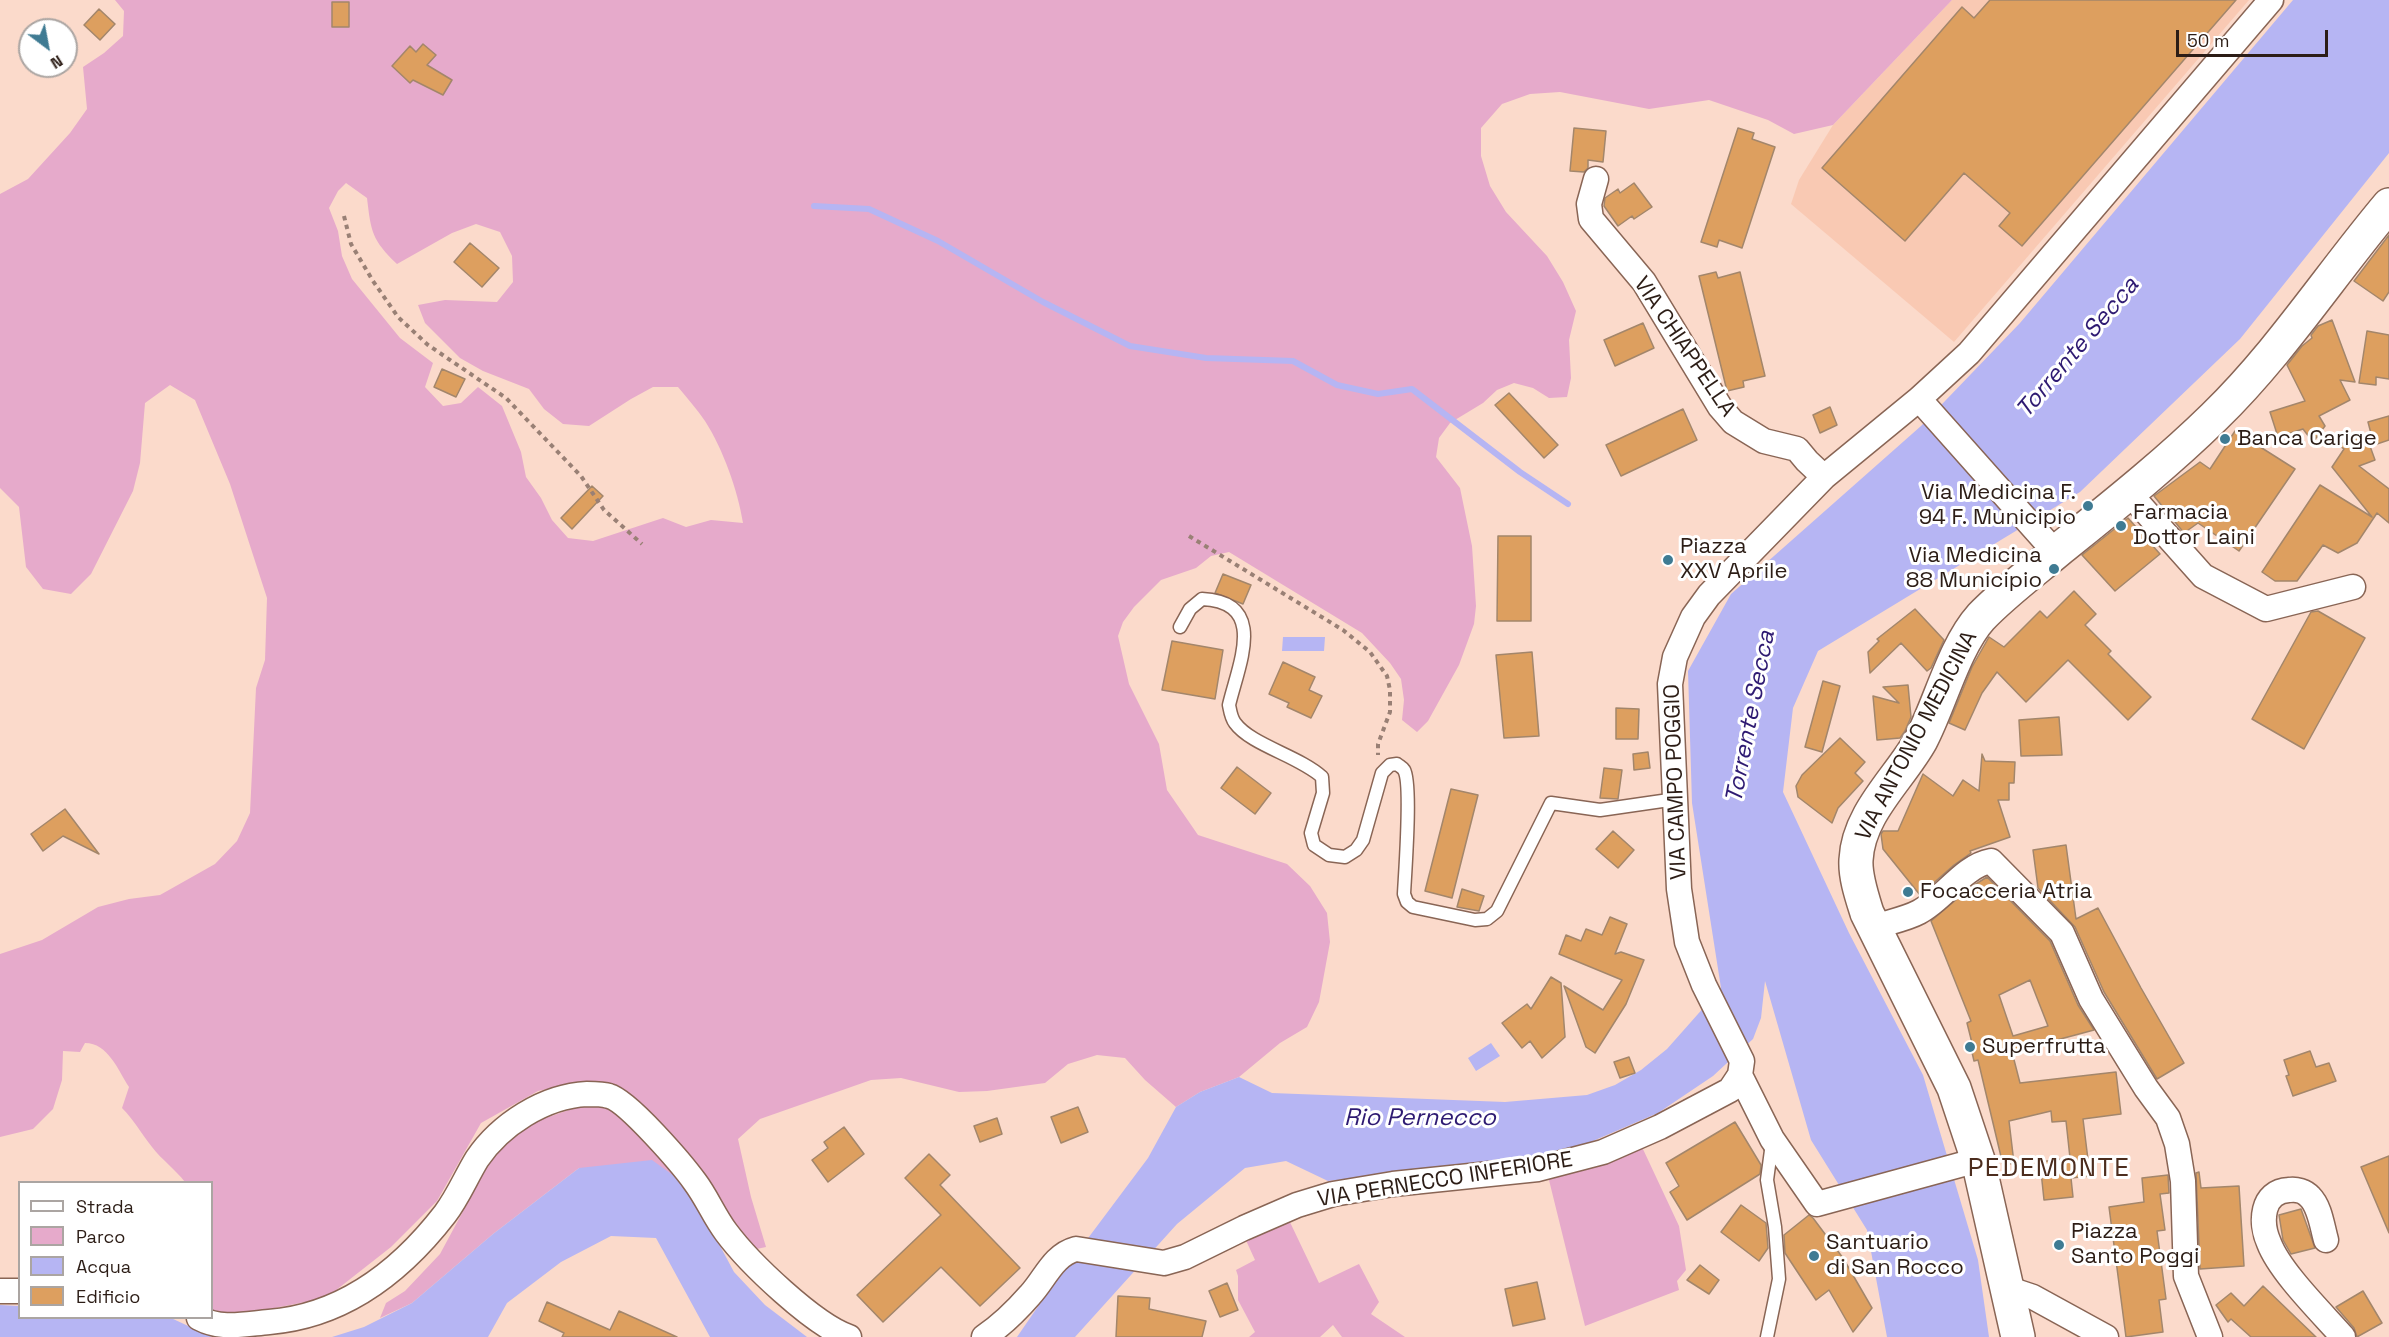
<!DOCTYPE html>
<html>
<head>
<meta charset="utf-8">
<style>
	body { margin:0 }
	#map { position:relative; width:2389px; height:1337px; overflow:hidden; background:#fbdacb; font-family:"Space Grotesk",sans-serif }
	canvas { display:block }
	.legend { position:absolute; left:18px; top:1181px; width:195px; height:138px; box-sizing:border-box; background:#fff; border:2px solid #aba5a2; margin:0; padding:8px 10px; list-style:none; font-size:18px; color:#2c1d16 }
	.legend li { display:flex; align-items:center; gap:12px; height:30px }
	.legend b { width:30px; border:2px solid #aba5a2 }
	.north { position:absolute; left:18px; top:18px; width:60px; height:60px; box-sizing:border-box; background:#fff; border:2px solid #aba5a2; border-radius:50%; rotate:148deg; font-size:16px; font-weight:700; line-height:24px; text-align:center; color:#2c1d16 }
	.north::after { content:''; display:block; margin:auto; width:21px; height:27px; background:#3f7b93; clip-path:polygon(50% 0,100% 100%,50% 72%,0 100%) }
	.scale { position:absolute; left:2176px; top:30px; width:152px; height:27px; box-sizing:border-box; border:3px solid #2c1d16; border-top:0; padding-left:8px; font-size:18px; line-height:21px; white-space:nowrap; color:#2c1d16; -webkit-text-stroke:4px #fff; paint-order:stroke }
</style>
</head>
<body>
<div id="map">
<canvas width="2389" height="1337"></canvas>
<ul class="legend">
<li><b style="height:8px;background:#fff"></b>Strada</li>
<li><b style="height:16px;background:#e6aacb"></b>Parco</li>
<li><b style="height:16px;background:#b6b5f3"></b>Acqua</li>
<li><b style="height:16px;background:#dd9f5f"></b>Edificio</li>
</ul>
<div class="north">N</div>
<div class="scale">50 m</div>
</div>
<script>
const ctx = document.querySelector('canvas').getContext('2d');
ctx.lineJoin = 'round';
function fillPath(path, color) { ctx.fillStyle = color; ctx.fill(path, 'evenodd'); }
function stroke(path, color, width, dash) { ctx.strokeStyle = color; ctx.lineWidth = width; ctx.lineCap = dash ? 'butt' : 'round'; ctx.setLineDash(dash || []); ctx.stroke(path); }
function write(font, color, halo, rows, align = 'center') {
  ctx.font = font + ' "Space Grotesk",sans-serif'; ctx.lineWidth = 6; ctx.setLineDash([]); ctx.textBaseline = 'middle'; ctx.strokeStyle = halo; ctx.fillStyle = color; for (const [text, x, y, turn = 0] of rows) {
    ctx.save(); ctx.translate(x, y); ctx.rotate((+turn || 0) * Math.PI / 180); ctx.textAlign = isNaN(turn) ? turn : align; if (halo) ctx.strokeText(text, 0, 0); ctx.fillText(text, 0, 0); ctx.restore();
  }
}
const built = new Path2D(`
	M1952,0h297l-295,342 -163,-138 8,-24 34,-55z`);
const green = new Path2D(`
	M115,0h1837l-119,125 -39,9 -26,-14 -59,-20 -60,9 -89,-17 -30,2 -28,10 -21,24v28l9,30 16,26 41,44 16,26 13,29 -7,29 2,38 -4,19 -18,1 -16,-10 -19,-5 -17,7 -14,13 -33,20 -11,15 -3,19 24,31 12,58 4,60 -2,18 -15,41 -31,56 -11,11 -15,-12 2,-20 -3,-21 -11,-16 -28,-30 -133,-81 -18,4 -15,12 -35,12 -27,27 -11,15 -5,14 11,48 30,60 8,46 31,45 89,29 23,22 17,27 3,29 -11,60 -12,25 -27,16 -41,34 -39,15 -24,15 -31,-27 -20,-22 -28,-3 -29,9 -23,19 -58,8 -28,1 -58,-14 -30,2 -111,39 -22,20 13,58 15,50 -14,3 -128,-156 -19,-11 -35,1 -32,7 -57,32 -44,78 -46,46 -65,51 -77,15 -37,-1v-130h-27c-10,-13 -23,-22 -33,-35 -11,-14 -18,-27 -30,-39l7,-21c-11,-17 -21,-44 -44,-44l-5,9 -17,-1 -1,29 -9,29 -20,20 -33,8v-183l42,-14 56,-33 31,-8 31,-4 55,-31 22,-23 13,-28 6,-125 9,-28 2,-62 -37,-114 -35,-84 -25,-15 -25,18 -5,60 -7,28 -42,83 -20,20 -28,-5 -17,-22 -7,-60 -19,-19v-294l28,-15 42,-46 17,-24 -4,-42 21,-14 19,-17 1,-25zM346,183l21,15c4,34 5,42 30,66l55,-31 24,-9 24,8 12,24 1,26 -16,20 -52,-2 -27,5 7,18 35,35 23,13 46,18 15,20 19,15 26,2 42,-27 22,-12h25c9,11 19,22 27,34 18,28 33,70 38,102l-32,-3 -25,7 -23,-9 -70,23 -25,-3 -16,-18 -11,-22 -15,-21 -5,-25 -19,-46 -24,-19 -17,16 -18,3 -18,-19 8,-24 -33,-25 -48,-59 -10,-23 -4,-25 -9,-23 9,-17z
	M583,1105l23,1 10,7 72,73 -109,-18 -86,66 -81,69 -32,15 6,-15 19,-12 35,-37 49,-91 26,-30 19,-11z
	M1642,1147l37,79 7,44 -9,11 2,9 -94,36 -37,-150z
	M1288,1218l31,65 40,-19 20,38 -8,12 34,23h-63l-9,-12 -13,12h-71l6,-5 -17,-32v-24l-2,-6 19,-10 -11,-24z`);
const water = new Path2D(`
	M2293,0h96v153l-149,186 -160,153 -262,159 -25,57 -10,84 66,141 74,142 55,185 11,77h-102l-20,-107 -56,-90 -46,-159 -4,37 -8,21 -40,37 -55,37 -72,31 -52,14 -206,23 -42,-20 -41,7 -68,56 -102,113h-58l33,-48 98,-131 28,-51 24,-15 39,-15 33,16 233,9 82,-7 28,-10 26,-15 26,-21 54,-61 -29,-185 -4,-132 43,-77 190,-168 99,-103z
	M1283,637h42l-1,14h-42z
	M1491,1043l9,13 -24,15 -8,-13z
	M652,1160l36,26 46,86 31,33 42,32h-97l-54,-99 -45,-2 -50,26 -54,41 -19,34h-156l32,-10 48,-24 81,-69 86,-66z
	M0,1305l19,1 1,12h151l41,19h-212z`);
const stream = new Path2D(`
	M814,206l55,3 69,32 105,61 87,44 76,12 87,3 44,24 41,9 34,-5 108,83 48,32`);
const building = new Path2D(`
	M1990,0h246l-214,246 -23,-20 11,-13 -46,-40 -59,68 -83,-73 140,-161 12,11z
	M332,2h17v25h-17z
	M99,9l16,15 -15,16 -16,-15z
	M423,44l13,11 -9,10 25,15 -9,15 -30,-15 -3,3 -18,-17 18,-20 6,6z
	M1574,128l32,3 -3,31 -15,-2v8l-4,4 -14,-1z
	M1738,128l16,5 -2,6 23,8 -33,101 -23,-8 -2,7 -16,-5z
	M1634,183l18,24 -18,12 -2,-3 -14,10 -14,-20 1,-8 13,-9 2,4z
	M2389,235v57l-6,9 -29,-20z
	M470,243l29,25 -17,19 -28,-25z
	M1716,272l2,6 22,-6 25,104 -22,5 1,6 -17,4 -28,-115z
	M2332,320l23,62 -15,-2 10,20 -31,16 6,10 -12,16 -10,-13 -25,8 -8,-25 35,-11 -18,-36 15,-19 10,-8 -1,-3 7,-9z
	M1643,323l11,25 -39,18 -11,-26z
	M2367,331l22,4v44l-13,-2v8l-17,-2z
	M442,369l23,10 -9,18 -22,-10z
	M1509,393l49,52 -14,13 -49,-53z
	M1830,407l7,18 -17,8 -7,-18z
	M1683,409l14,31 -76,36 -15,-31z
	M2389,416v24l-15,5 -6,-23z
	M2235,431l60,38 -56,82 -41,-28 -14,10 -30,-37 46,-34 10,7z
	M2366,435l9,25 -16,6 30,23v34l-12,-10 -20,30 -19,10 -15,-8 -26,36h-22l-13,-9 58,-87 52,32 -40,-50 12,-18 -6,-4z
	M592,486l11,10 -31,33 -11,-11z
	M2128,518l32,36 -45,37 -33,-36z
	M1498,536h33v85h-34z
	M1223,574l28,11 -8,19 -28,-11z
	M2074,591l22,23 -11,11 26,26 -3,3 43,43 -23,23 -60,-60 -42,42 -29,-30 -15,21 -17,37 -16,-7 23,-56 17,-30 15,10 36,-36 7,7z
	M1915,609l29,31 -13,28 -4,3 -26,-28 -31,30 -2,-21 11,-11 -2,-2z
	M2318,611l47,27 -61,111 -52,-30 59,-107z
	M1172,641l51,9 -8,49 -53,-9z
	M1532,652l7,84 -35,2 -8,-83z
	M1283,662l32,15 -6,13 13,6 -11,22 -24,-11 2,-4 -20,-9z
	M1823,681l17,5 -18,66 -17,-5z
	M1908,685l3,32 -6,14 -5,7 -23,2 -4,-44 26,7 -16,-16z
	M1616,708l23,1 -1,30h-22z
	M2059,717l3,38 -41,1 -2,-36z
	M1840,738l25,24 -10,11 8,8 -25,27 -6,15 -34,-26 -2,-11 6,-11z
	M1648,752l2,16 -16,2 -1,-16z
	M1982,754l3,7 30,1 -1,21h-5v17h-11l12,37 -40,14 1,2 -17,12 -34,30 -37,-46 -2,-15 2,-3h15l25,-57 30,22 10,-16 16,11z
	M1237,767l34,26 -16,21 -34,-26z
	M1604,768l18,2 -4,29 -18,-1z
	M1451,789l27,6 -26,103 -27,-7z
	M65,809l34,45 -36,-18 -20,15 -12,-17z
	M1613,831l21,19 -16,18 -22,-19z
	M2066,845l10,74 22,-11 43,80 43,75 -27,16 -53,-87 -29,-65 -37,-39 -5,-38z
	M1987,877l63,64 28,64 16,25 -82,22 8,31 96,-11 5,42 -38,5 7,57 -19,2 2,19 -29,3 -4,-38 30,-4 -4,-37 -14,1 -1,-11 -42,10 5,42 -11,2 -25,-105 -4,1 -3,-13 2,-1 -6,-24 4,-2 -40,-100 40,-34zM2030,980l18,46 -35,10 -14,-41z
	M1462,889l22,7 -5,15 -22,-4z
	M1610,917l17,7 -12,30 6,-2 23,8 -18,44 -31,49 -9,-6 -22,-61 39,24 19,-30 -63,-26 7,-19 15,6 5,-12 16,6z
	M1551,977l10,6 4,54 -23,21 -12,-17 -8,7 -20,-25 25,-19 4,5z
	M2310,1051l6,16 13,-4 7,18 -43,15 -7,-20 3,-1 -5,-15z
	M1629,1057l6,16 -15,5 -6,-16z
	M1078,1107l10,25 -27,11 -10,-26z
	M997,1118l5,16 -22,8 -6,-16z
	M1735,1122l26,43 -1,9 -73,46 -17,-28 9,-6 -13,-23z
	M844,1127l20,27 -36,28 -16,-22 16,-12 -4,-6z
	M929,1154l21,21 -10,10 80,83 -40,38 -39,-39 -58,55 -26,-27 84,-80 -36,-37z
	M2389,1156v77l-28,-66z
	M2199,1172l2,16 38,-2 5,80 -44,3 -4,-96z
	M2168,1175l1,18 -9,1 5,36 -8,1 9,68 -7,1 4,32 -37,5 -17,-130 35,-5 -2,-24z
	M1741,1205l25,18 2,25 -9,13 -38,-29z
	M2301,1209l14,39 -24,6 -8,-14 -4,-25z
	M1809,1215l4,3 30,40 29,50 -19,24 -24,-42 -13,10 -31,-47 -1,-18z
	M1700,1265l19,15 -10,14 -22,-14z
	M1537,1282l8,37 -32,7 -8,-37z
	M1227,1283l11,27 -18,7 -11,-26z
	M2263,1286l53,51h-65l-20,-18 -3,3 -12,-17 15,-12 13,13z
	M2363,1291l19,32 -25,14 -3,-9 -18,-21z
	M1118,1296l32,2 -1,11 57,12 -4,16h-86z
	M547,1302l63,28 9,-19 58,26h-115l2,-4 -25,-12z`);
const path = new Path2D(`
	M344,216l7,28 22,37 25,36 30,28 78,53 75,78 23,34 38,34
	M1189,536l154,94 27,22 17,24 3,14v22l-12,32v11`);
const service = new Path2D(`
	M1180,627l10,-18 12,-10c66,3 37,64 27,106 1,5 2,13 6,18 16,22 64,33 87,54l1,16 -12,40 3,12 15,10 16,2 11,-7 7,-10 19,-67 8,-8 7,-1c2,2 5,3 7,6 8,13 1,103 0,124l3,8 6,5 62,13 12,-1 10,-8 54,-108 49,7 76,-11
	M1767,1337l12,-58 -4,-52 -8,-47 5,-37`);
const minor = new Path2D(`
	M1596,179l-7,25 2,15 53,63 76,125 13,15 31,19 33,8 10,12 17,16
	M1919,399l137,154
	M2129,493l74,83 63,33 87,-22
	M1874,927c15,-5 32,-8 45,-15 25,-13 44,-46 72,-51l71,72 29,66 55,89 22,30 9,26 6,37 3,95 24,61
	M1740,1075l32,64 45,65 161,-44
	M2326,1240c-4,-14 -6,-33 -16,-43 -5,-6 -14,-8 -21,-7 -28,1 -29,33 -20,53 11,29 53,70 74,94
	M2006,1288l27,9 73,40
	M0,1291h20
	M199,1318c22,12 46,6 70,4 74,-6 132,-51 176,-108 13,-17 21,-37 32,-55 23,-34 67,-63 110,-65 6,0 16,0 22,2 19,5 73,68 86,86 12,16 19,34 31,50 23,31 88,93 123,105
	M984,1337c18,-12 32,-26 46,-42 15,-16 23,-40 46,-46l88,14 21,-6 59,-29 53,-23 36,-11 60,-10 145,-15 65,-17 57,-25 70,-37 10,-15 2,-14 -38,-76 -17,-43 -8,-53 -9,-205 5,-27 18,-40 16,-22 115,-118 95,-78 50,-46 302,-353`);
const secondary = new Path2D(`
	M2018,1337l-40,-177 -24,-72 -87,-175c-5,-16 -12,-36 -11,-53 2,-47 44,-82 65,-120 19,-36 33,-93 60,-123 24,-25 54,-47 80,-69 52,-42 105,-84 153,-131 66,-64 116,-142 175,-212`);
const markers = [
	[2225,439,6,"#3f7b93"],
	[2088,506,6,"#3f7b93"],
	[2121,526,6,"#3f7b93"],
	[1668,560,6,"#3f7b93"],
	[2054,569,6,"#3f7b93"],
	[1908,892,6,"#3f7b93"],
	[1970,1047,6,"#3f7b93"],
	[2059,1245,6,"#3f7b93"],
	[1814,1256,6,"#3f7b93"]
];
const streetNames = [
	["VIA CHIAPPELLA",1684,347,56],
	["VIA ANTONIO MEDICINA",1917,736,-62],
	["VIA CAMPO POGGIO",1676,782,-92],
	["VIA PERNECCO INFERIORE",1445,1180,-9]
];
const poiNames = [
	["Banca Carige",2237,439],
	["Via Medicina F.",2076,493,"right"],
	["94 F. Municipio",2076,518,"right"],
	["Farmacia",2133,513],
	["Dottor Laini",2133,538],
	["Piazza",1680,547],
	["XXV Aprile",1680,572],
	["Via Medicina",2042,556,"right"],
	["88 Municipio",2042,581,"right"],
	["Focacceria Atria",1920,892],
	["Superfrutta",1982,1047],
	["Piazza",2071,1232],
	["Santo Poggi",2071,1257],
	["Santuario",1826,1243],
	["di San Rocco",1826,1268]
];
const waterNames = [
	["Torrente Secca",2078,348,-50],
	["Torrente Secca",1751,717,-79],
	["Rio Pernecco",1420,1118]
];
const quarterNames = [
	["PEDEMONTE",2049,1169]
];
fillPath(built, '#f9c9b3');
fillPath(green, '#e6aacb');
fillPath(water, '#b6b5f3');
stroke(stream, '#b6b5f3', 6);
fillPath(building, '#dd9f5f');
stroke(building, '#a3866b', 1.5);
stroke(service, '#896555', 15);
stroke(minor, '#896555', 27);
stroke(secondary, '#896555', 36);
stroke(path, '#998075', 4, [4.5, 4.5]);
stroke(service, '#fff', 12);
stroke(minor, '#fff', 24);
stroke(secondary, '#fff', 33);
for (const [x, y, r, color] of markers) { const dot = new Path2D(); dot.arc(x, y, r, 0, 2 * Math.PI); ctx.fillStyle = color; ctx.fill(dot); stroke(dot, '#fff', 2); }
write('22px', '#2c1d16', '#fff', streetNames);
write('22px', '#2c1d16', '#fff', poiNames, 'left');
write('italic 24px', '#2e1a72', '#fff', waterNames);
ctx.letterSpacing = '1.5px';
write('26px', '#4c2d1e', '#fff', quarterNames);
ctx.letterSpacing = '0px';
</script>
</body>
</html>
